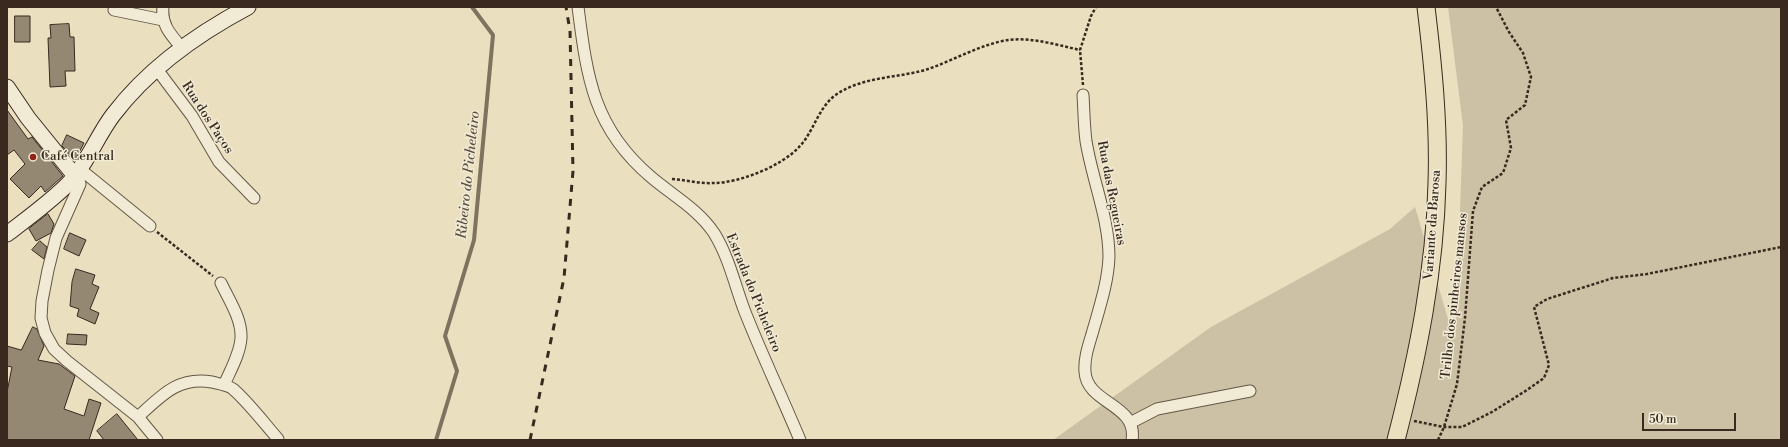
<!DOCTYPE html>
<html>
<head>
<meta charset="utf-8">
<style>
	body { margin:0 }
	#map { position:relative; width:1788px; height:447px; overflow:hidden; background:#eae0bf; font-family:"Libre Bodoni",serif }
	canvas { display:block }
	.frame { position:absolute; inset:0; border:8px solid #39291f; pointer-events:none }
	.scale { position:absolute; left:1642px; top:413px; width:94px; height:18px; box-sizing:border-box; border:2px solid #39291f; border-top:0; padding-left:5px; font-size:12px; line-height:14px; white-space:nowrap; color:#39291f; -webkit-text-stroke:3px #f1ebd5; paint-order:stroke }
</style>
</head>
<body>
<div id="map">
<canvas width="1788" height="447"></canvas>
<div class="frame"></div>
<div class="scale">50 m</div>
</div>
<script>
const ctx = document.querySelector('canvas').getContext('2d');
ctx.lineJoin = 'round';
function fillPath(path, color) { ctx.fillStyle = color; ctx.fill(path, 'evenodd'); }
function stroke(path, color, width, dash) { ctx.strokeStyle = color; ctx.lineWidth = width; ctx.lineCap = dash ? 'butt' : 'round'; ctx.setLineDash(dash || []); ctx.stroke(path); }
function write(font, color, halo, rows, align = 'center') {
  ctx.font = font + ' "Libre Bodoni",serif'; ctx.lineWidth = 3; ctx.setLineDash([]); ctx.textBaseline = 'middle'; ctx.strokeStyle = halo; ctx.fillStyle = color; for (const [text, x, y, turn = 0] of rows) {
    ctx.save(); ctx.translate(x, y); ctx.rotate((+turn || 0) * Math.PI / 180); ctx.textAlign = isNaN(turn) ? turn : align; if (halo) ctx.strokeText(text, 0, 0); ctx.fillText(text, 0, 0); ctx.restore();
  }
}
const green = new Path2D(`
	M1448,7h333v433h-728l158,-113 179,-98 25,-22 38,129 3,-11 7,-199z`);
const stream = new Path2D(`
	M436,440l21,-69 -12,-35 29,-96 19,-205 -21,-28`);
const building = new Path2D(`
	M15,16h15v26h-15z
	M69,24l1,13h4l1,34h-10l1,15 -16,1 -2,-49h3l-1,-13z
	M7,110l21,29 4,-2 31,39 -18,16 -4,-6 -12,12 -19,-19 15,-15 -11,-14 -7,5z
	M67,135l17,8 -9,17 -13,-14z
	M48,214l6,10 -3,9 -15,8 -7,-12z
	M70,233l16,7 -7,16 -15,-7z
	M40,241l7,6 -3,12 -12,-9z
	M76,269l19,6 -3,9 7,3 -9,22 9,4 -4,11 -18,-8 2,-7 -9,-3 2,-24z
	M33,327l4,2 7,17 -6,14 21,4 16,12 -11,33 20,7 5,-17 12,4 -12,37h-82v-48l5,-25 -5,-1v-20l14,4z
	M68,334l19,1 -1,10 -19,-1z
	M117,414l21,26h-34l-7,-9z`);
const path = new Path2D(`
	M1083,85l-3,-35 11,-34 5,-9
	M672,179c14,1 28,5 42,4 25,0 68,-17 85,-36 14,-14 18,-36 34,-50 28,-22 67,-18 98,-29 25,-9 51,-24 77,-28 24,-3 49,5 72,10
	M157,232l56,44
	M1414,421l30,6h18l30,-15 35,-22 17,-12 5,-13 -15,-58 13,-8 66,-21 34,-4 134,-27
	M1438,440l6,-13 13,-43 8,-66 8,-107 9,-24 21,-14 8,-25 -5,-28 19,-15 6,-28 -8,-24 -14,-21 -13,-25`);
const street = new Path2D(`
	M163,7c-2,18 8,28 19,41
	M578,7c9,70 15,121 73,170 21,18 47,32 63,56 15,24 21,53 31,79 17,43 37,85 55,128
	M114,10l49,10
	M156,68l36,48 27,46 35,36
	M1083,95c1,15 1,31 3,46 6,38 23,77 23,116 -1,26 -10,52 -17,77 -4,13 -8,25 -7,38 2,32 53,32 47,68
	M80,169l70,57
	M75,176l4,4 1,4 -24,54 -8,32 -6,31 -1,17 4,15 9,16 13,12 71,56 19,23
	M221,283c8,17 21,36 20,55 -1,16 -11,33 -17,47
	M138,417c23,-21 40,-41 74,-35 7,2 16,3 21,7 16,14 31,34 45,50
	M1130,423l27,-14 93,-18`);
const secondary = new Path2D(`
	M7,87l21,31 47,58
	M7,234c21,-16 43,-32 61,-50 19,-20 29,-48 45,-69 35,-46 84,-81 135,-108`);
const primary = new Path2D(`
	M1396,440c22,-85 39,-170 41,-257 2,-59 -4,-118 -11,-176`);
const rail = new Path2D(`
	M530,440l34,-162 9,-107 -3,-140 -4,-24`);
const markers = [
	[33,157,4,"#8f2418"]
];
const streetNames = [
	["Rua dos Paços",207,118,57],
	["Rua das Regueiras",1111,193,79],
	["Variante da Barosa",1433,225,-86],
	["Estrada do Picheleiro",753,293,68],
	["Trilho dos pinheiros mansos",1455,296,-84]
];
const poiNames = [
	["Café Central",41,157]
];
const waterNames = [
	["Ribeiro do Picheleiro",469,175,-84]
];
fillPath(green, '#ccc1a4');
stroke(stream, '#7f725f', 4);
fillPath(building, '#958872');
stroke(building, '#39291f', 1);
stroke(street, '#655747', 13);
stroke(secondary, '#39291f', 17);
stroke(primary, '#39291f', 19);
stroke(path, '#39291f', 2.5, [3, 2]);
stroke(street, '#f1ebd5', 11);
stroke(secondary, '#f1ebd5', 15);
stroke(primary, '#eae0bf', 17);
stroke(rail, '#39291f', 3, [7, 7]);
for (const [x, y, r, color] of markers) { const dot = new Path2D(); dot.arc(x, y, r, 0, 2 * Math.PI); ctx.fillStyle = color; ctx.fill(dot); stroke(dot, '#f1ebd5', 1.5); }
write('13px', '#39291f', '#f1ebd5', streetNames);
write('13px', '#39291f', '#f1ebd5', poiNames, 'left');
write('italic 14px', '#5c4d3f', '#f1ebd5', waterNames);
</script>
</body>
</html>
